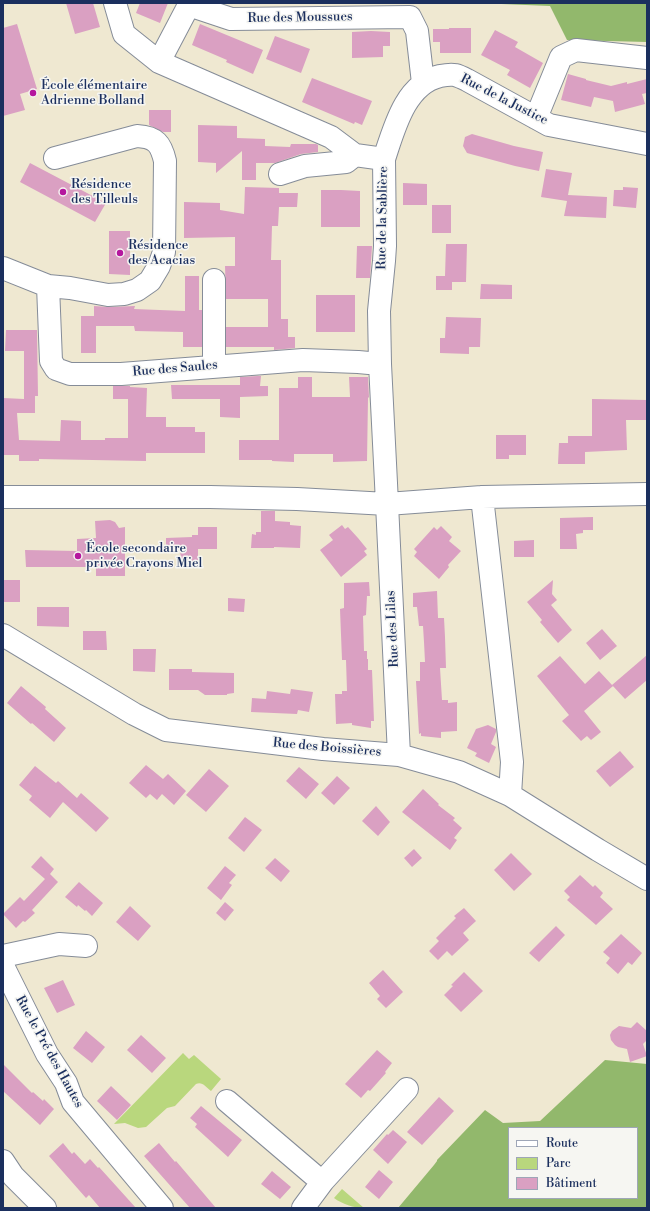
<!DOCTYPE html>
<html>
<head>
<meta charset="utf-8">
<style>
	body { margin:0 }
	#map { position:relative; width:650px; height:1211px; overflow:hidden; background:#efe8d1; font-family:"Libre Bodoni",serif }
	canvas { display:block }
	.frame { position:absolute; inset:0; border:4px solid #1b2f5e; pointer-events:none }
	.legend { position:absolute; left:508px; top:1127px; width:130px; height:72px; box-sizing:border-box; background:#f6f6f2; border:1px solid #9ea6b7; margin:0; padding:5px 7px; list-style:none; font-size:12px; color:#1b2f5e }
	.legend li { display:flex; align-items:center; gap:8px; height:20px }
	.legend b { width:20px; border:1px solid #9ea6b7 }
</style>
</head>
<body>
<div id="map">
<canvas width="650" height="1211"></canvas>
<div class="frame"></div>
<ul class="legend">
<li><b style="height:5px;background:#fff"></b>Route</li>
<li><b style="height:11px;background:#b9d77d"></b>Parc</li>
<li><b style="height:11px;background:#daa0c2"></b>Bâtiment</li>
</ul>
</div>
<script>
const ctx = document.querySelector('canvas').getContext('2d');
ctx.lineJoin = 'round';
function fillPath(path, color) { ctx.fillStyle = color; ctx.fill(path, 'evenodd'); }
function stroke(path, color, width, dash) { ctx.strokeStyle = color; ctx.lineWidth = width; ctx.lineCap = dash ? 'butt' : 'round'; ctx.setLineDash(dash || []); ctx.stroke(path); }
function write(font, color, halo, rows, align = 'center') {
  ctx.font = font + ' "Libre Bodoni",serif'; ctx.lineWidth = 3; ctx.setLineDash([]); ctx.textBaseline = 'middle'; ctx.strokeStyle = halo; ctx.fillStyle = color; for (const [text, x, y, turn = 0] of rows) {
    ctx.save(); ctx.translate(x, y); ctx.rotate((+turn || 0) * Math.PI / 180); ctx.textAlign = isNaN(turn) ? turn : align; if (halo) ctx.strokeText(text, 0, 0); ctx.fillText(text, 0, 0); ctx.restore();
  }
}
const green = new Path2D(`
	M183,1053l6,6 5,-4 27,24 -10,12c-5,-4 -9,-10 -15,-7l-21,22 -8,2 -21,19 -8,1 -13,-5 -11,1z
	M342,1189l22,19c-10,0 -22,-4 -30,-10z`);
const forest = new Path2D(`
	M477,3h170v39l-80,-2 -17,-34z
	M605,1060l42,4v144h-249l36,-43 3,-4v-1l48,-50 18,13 37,-2zM509,1128h128v70h-128z`);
const building = new Path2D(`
	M66,3h27l7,24 -25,7z
	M140,3h28l-8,20 -24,-10z
	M17,24l20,65 -17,5 5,16 -22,6v-88z
	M200,24l63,26 -10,24 -27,-12 1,-2 -35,-15z
	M449,28h22v25h-31v-11h-7v-13h16z
	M495,30l23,12 -3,5 28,16 -13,25 -23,-13 3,-5 -29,-15z
	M371,31l19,1v14h-7v11l-31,1v-26z
	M275,36l35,13 -9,24 -35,-14z
	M568,74l18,5v1l25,6 16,-4v2l20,-5v14l-5,1 3,10 -30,8 -2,-11 -19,-4 -3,10 -30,-7z
	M312,78l60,23 -10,24 -7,-3 -1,2 -52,-22z
	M149,110h22v22h-8l-14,-7z
	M198,125l39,1v12l28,1v7l25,1 1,-3h25l2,1v7l-17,2 -26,9h-19v17h-14v-29l-26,22v-10l-18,-1z
	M472,134l42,12 29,6 -4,19 -24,-5 -48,-13 -4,-7 2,-9z
	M30,163l76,40 -11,19 -75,-40z
	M546,169l26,4 -4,22 39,2 -1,21 -42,-2 3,-15 -26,-4z
	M403,183l24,1v21h-24z
	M245,187l34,1v5h19l-1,14h-18l-1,19h-6l-1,34h10v59h7v18h7v11l-21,2v-3h-48v-20h42v-28h-42l-1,-33h10v-29l-51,1v-36l36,1v7l24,4z
	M623,187l15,1 -2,20 -23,-2 1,-16h9z
	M321,190h20l19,1v36h-39z
	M432,205h19v28h-19z
	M109,231h21v44l-21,-1z
	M446,244h21l-1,38h-14v8h-16v-14h9z
	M357,246h15l-2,32h-14z
	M185,276h14v34h3v37h-19v-15l-48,-1 -1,-5h-38v27h-15v-37h13v-10l15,1 26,-1 -1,3 51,2z
	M481,284l31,1v14h-32z
	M316,295h39v37h-39z
	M446,317l35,1 -1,29h-11v7l-29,-1v-15h5z
	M6,330h31l1,66h-3v17h-18l2,27 41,1 1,-21 20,1v19h24v-2h23v-39h-15v-13h17v1l17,1 -1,29h20v10h29v5h10v21h-59v8l-107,-2v2h-20v-6h-16v-57l21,1v-48h-19z
	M258,376h3l-1,10h8v10l-28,1v21l-20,-1v-18h-48l-1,-14h69v-8z
	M298,377h14v20h38l-1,-20h19l1,20 -1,1 -1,63 -34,1v-8h-39v8l-22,-1v-1h-33v-20h40v-52h19z
	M592,399l55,1v20h-21l1,30 -42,2v12h-27l1,-21h9v-7h24z
	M496,435h30v20h-17v4h-13z
	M261,511h14v10l15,1v3l11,1 -1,22 -26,-1v1h-23l1,-14 4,1v-3h5z
	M593,517v13h-10v3l-7,1 1,15h-17v-31z
	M110,520l5,2 4,6 6,-1v49h-29v-9h-70l-1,-17 52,1v-12l19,-1 -1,-17z
	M342,525l3,4 3,-2 10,11 9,11 -3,2 3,4 -26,22 -21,-27 13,-10 -4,-5z
	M441,526l11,11 -3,4 12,10 -13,14 1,2 -10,12 -25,-23 3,-4 -3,-3 20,-22 3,3z
	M198,527h19v22h-19v12h-17l-1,-12h-14v-11l26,-1v-2h6z
	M534,540v17h-20v-16z
	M3,580h17v22h-17z
	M553,580l-1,14 5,6 -6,5 21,25 -14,13 -18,-21 2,-2 -15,-18z
	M369,582l1,14h-3l-1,19 -3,1 1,35h3v8h1v11h4l2,51h-3v7l-19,-3v-2l-16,1 -1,-30h7v-3h5l-1,-31h-4l-2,-51 4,-1v-25z
	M437,591l1,27h6l1,19 1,31h-6l2,32h6v3l9,-1v29l-16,1v6l-20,-2v-3l-2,1 -3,-53h4v-19h5l-1,-20 -1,-16h-4l-2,-19h-4v-14z
	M228,598l17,1 -1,13 -16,-1z
	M37,607h32v20l-32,-1z
	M602,629l15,17 -17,14 -14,-17z
	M83,631h23l1,19h-24z
	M133,649h23l-1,23 -22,-1z
	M647,655v25l-22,19 -13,-14z
	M560,656l25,28 14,-13 14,15 -29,25 17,21 -10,8 -4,-4 -6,5 -19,-20 7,-6 -32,-39z
	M169,669h23v3l42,1v20l-7,1v1h-22l-7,-5h-29z
	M21,686l25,21 -1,2 21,19 -12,14 -22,-19 -1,1 -24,-21z
	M291,689l22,3 -4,20 -11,-2 -1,4 -46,-2 1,-14 14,1 1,-8 23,3z
	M488,725l8,4v3l-5,12 5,3 -7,16 -14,-7 2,-3 -10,-5 9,-19z
	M620,751l14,16 -24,20 -14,-16z
	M146,765l17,14 5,-5 18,17 -12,14 -12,-11 -5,6 -7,-6 -4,4 -17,-15z
	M35,766l21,17 2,-2 19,17 4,-5 28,25 -13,14 -33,-30 -13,16 -21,-18 3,-4 -13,-11z
	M299,767l20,17 -13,15 -20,-18z
	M209,769l20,17 -23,26 -20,-17z
	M337,776l13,12 -16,17 -13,-12z
	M423,789l16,15 -1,1 17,13 -2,2 9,8 -8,10 3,2 -7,10 -48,-38z
	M376,806l14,16 -12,14 -16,-15z
	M245,817l17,13 -18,22 -16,-14z
	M414,849l8,9 -10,9 -8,-9z
	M511,853l21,21 -18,17 -20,-21z
	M41,856l13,13 -4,5 8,8 -26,28 3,3 -10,9 -2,-1 -7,7 -13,-14 17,-17 4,4 21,-22 -14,-12z
	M275,858l15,13 -9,11 -16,-14z
	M225,866l11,9 -7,8 3,2 -11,15 -14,-12z
	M580,875l13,12 2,-2 8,8 -3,4 13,12 -17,16 -29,-25 3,-3 -6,-6z
	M79,882l24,21 -11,13 -6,-6 -1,1 -7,-6 -1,2 -12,-10z
	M225,902l9,8 -9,11 -9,-8z
	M130,906l21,20 -13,15 -22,-19z
	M464,908l12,13 -13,12 6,7 -17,16 -5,-5 -9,9 -9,-9 10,-10 -3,-3 20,-20 -2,-2z
	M556,926l9,9 -26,27 -10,-9z
	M621,934l21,19 -10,12 -4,-3 -10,12 -12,-11 4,-5 -7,-6z
	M383,970l20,22 -17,16 -9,-9 3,-3 -11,-13z
	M464,972l19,19 -22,21 -17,-17 9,-9 -2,-1z
	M63,980l12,25 -18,8 -13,-25z
	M637,1022l10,9v9l-4,4 4,12 -17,6 -3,-13 -9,-2 -3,-2 -4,-5 -1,-5 2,-4 7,-5 12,2z
	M86,1031l19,16 -13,16 -19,-15z
	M141,1035l25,23 -14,15 -25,-23z
	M377,1050l15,13 -7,9 1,1 -16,18 -2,-1 -7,8 -16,-14z
	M3,1064l29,29 1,-1 10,9 1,-2 10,10 -14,16 -37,-34z
	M111,1086l20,19 -14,15 -20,-19z
	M439,1097l15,14 -32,34 -15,-13z
	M201,1106l41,34 -14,17 -33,-30 2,-3 -7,-6z
	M393,1130l14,12 -19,22 -15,-14 14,-16 1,1z
	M63,1143l9,11 2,-2 11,12 5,-5 8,9 1,-1 37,41h-36l-11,-13 -3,3 -37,-42z
	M159,1143l16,19 1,-1 40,47h-26l-46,-52z
	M379,1170l14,12 -14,17 -14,-12z
	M272,1171l19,16 -11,12 -19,-15z`);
const minor = new Path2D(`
	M115,3l9,31 35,28 172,75 24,18 29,4 1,87 -1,15 -5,50 1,53 6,119 13,272
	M159,62l30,-57 42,14 179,-2 7,14 6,52
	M536,118l25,-61 15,-7 71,8
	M384,159c10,-30 21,-75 56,-83 5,-1 10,-2 15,-1 4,1 8,3 12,5l82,45 98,19
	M280,174l25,-8 41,-4 9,-7
	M3,268l45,18 22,2 38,7 16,-1 13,-4 13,-9 9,-15 5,-14 1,-91c-4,-17 -9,-24 -28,-25l-82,22
	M214,280v86
	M48,286l3,75 5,8 14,5h51l182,-14 55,2 22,2
	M3,497h207l87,2 90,5 95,-7 165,-3
	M482,497l30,265 -2,33
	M3,635l131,79 32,16 157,19 76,6 60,17 51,23 88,55 49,29
	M3,956l56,-12 27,2
	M3,966l44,88 19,29 7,19 89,106
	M227,1101l95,81
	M3,1161l10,15 32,32
	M303,1208l20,-27 84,-92`);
const markers = [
	[33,93,4,"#b5179e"],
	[63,192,4,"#b5179e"],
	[120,253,4,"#b5179e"],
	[78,556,4,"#b5179e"]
];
const streetNames = [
	["Rue des Moussues",300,18,-1],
	["Rue de la Justice",504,100,27],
	["Rue de la Sablière",383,218,-89],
	["Rue des Saules",175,369,-5],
	["Rue des Lilas",393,629,-93],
	["Rue des Boissières",327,748,5],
	["Rue le Pré des Hautes",49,1052,61]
];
const poiNames = [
	["École élémentaire",41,86],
	["Adrienne Bolland",41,101],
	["Résidence",71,185],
	["des Tilleuls",71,200],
	["Résidence",128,246],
	["des Acacias",128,261],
	["École secondaire",86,549],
	["privée Crayons Miel",86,564]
];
fillPath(green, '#b9d77d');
fillPath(forest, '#92b86c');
fillPath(building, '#daa0c2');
stroke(minor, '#858c98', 24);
stroke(minor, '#fff', 22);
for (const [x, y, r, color] of markers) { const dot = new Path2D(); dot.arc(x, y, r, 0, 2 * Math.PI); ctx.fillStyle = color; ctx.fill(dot); stroke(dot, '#f6f6f2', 1.5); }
write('13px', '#1b2f5e', '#f6f6f2', streetNames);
write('13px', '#1b2f5e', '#f6f6f2', poiNames, 'left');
</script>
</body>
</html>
